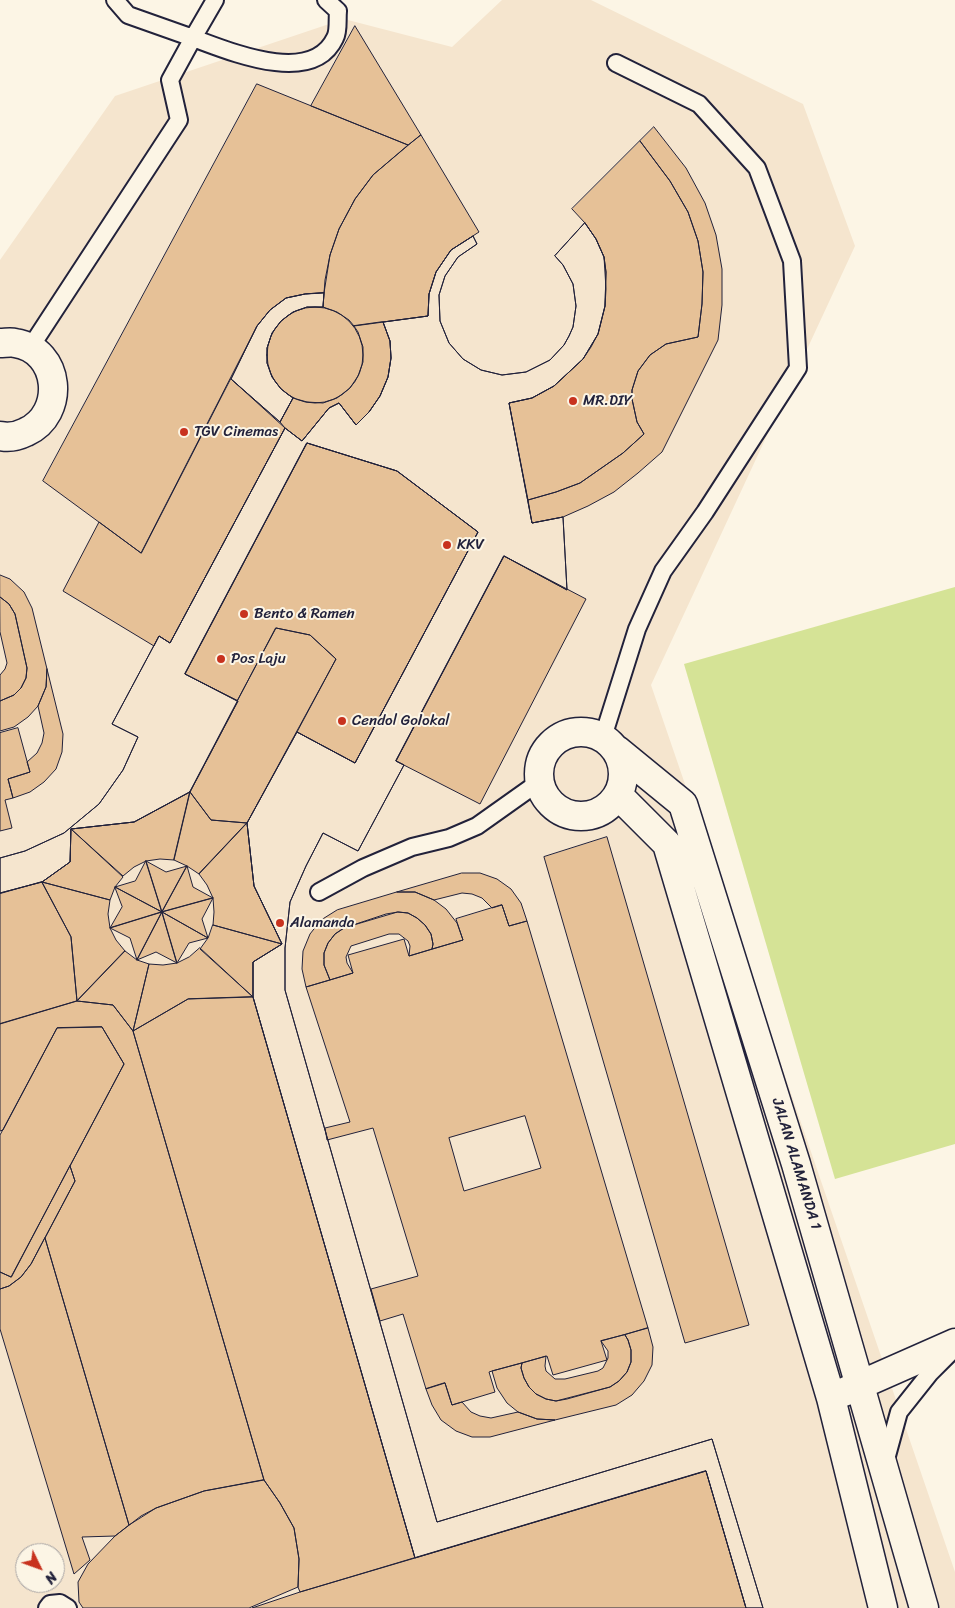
<!DOCTYPE html>
<html>
<head>
<meta charset="utf-8">
<style>
	body { margin:0 }
	#map { position:relative; width:955px; height:1608px; overflow:hidden; background:#fcf5e5; font-family:Sriracha,sans-serif }
	canvas { display:block }
	.north { position:absolute; left:15px; top:1543px; width:50px; height:50px; box-sizing:border-box; background:#fcf5e5; border:1px solid #a5a1a1; border-radius:50%; rotate:132deg; font-size:14px; font-weight:700; line-height:20px; text-align:center; color:#22223b }
	.north::after { content:''; display:block; margin:auto; width:18px; height:22px; background:#c8321e; clip-path:polygon(50% 0,100% 100%,50% 72%,0 100%) }
</style>
</head>
<body>
<div id="map">
<canvas width="955" height="1608"></canvas>
<div class="north">N</div>
</div>
<script>
const ctx = document.querySelector('canvas').getContext('2d');
ctx.lineJoin = 'round';
function fillPath(path, color) { ctx.fillStyle = color; ctx.fill(path, 'evenodd'); }
function stroke(path, color, width, dash) { ctx.strokeStyle = color; ctx.lineWidth = width; ctx.lineCap = dash ? 'butt' : 'round'; ctx.setLineDash(dash || []); ctx.stroke(path); }
function write(font, color, halo, rows, align = 'center') {
  ctx.font = font + ' Sriracha,sans-serif'; ctx.lineWidth = 4; ctx.setLineDash([]); ctx.textBaseline = 'middle'; ctx.strokeStyle = halo; ctx.fillStyle = color; for (const [text, x, y, turn = 0] of rows) {
    ctx.save(); ctx.translate(x, y); ctx.rotate((+turn || 0) * Math.PI / 180); ctx.textAlign = isNaN(turn) ? turn : align; if (halo) ctx.strokeText(text, 0, 0); ctx.fillText(text, 0, 0); ctx.restore();
  }
}
const built = new Path2D(`
	M502,0h89l212,104 52,142 -204,439 304,887v36h-955v-1348l115,-164 229,-77 108,28zM25,1553h30v30h-30z`);
const green = new Path2D(`
	M955,587v557l-120,35 -151,-515z`);
const building = new Path2D(`
	M355,26l66,109 -13,10 -97,-39z
	M257,84l151,61 -35,30 -18,24 -16,30 -9,26 -6,38 -19,1 -19,4 -16,12 -13,16 -116,227 -98,-72z
	M654,127l32,41 19,35 11,32 6,34v36l-4,35 -56,112 -24,21 -24,19 -26,14 -25,11 -31,6 -4,-23 28,-8 24,-9 43,-30 21,-19 -7,-12 -5,-23v-9l6,-19 12,-16 16,-11 32,-7 4,-33 1,-32 -5,-31 -10,-29 -18,-31 -30,-40z
	M421,135l58,97 -28,18 -15,22 -7,22 -1,22 -74,10 -5,-6 -12,-8 -14,-5 2,-27 5,-25 9,-26 16,-30 18,-24z
	M640,141l30,40 18,31 10,29 5,31 -1,32 -4,33 -32,7 -16,11 -12,16 -6,19v9l5,23 7,12 -21,19 -43,30 -24,9 -28,8 -19,-97 23,-5 22,-12 29,-27 8,-12 7,-13 7,-28 1,-17 -2,-32 -8,-18 -11,-16 -13,-14z
	M585,223l11,16 8,18 2,15 -1,34 -7,28 -15,25 -29,27 -22,12 -23,5 23,120 31,-6 4,73 -63,-34 -108,205 8,4 -46,86 -35,-18 -17,33 -16,36 -5,46v42l152,532 275,-83 51,169h-17l-40,-137 -291,87 -162,-561v-35l29,-18 -28,-58 -7,-63 50,-91 58,31 123,-231 -81,-61 -90,-28 -122,231 53,27 -48,91 -56,30 -63,7 -1,33 -28,20 -42,11v-35l25,-7 39,-18 35,-29 24,-34 15,-33 -26,-13 47,-88 11,7 115,-215 17,13 27,-33 10,-5 17,22 13,-13 11,-16 8,-19 3,-19 -1,-17 -7,-19 45,-6 1,-22 7,-22 15,-22 22,-14 4,8 -19,13 -13,19 -6,19 1,26 9,22 14,16 18,11 21,5 24,-3 24,-12 14,-15 5,-9 4,-9 3,-21 -3,-22 -10,-19 -8,-9z
	M585,223l11,16 8,18 2,15 -1,34 -7,28 -15,25 -29,27 -22,12 -23,5 23,120 31,-6 4,73 -63,-34 -108,205 8,4 -46,86 -35,-18 -17,33 -16,36 -5,46v42l152,532 275,-83 51,169h-17l-40,-137 -291,87 -162,-561v-35l29,-18 -28,-58 -7,-63 50,-91 58,31 123,-231 -81,-61 -90,-28 -122,231 53,27 -48,91 -56,30 -63,7 -1,33 -28,20 -42,11v-35l25,-7 39,-18 35,-29 24,-34 15,-33 -26,-13 47,-88 11,7 115,-215 17,13 27,-33 10,-5 17,22 13,-13 11,-16 8,-19 3,-19 -1,-17 -7,-19 45,-6 1,-22 7,-22 15,-22 22,-14 4,8 -19,13 -13,19 -6,19 1,26 9,22 14,16 18,11 21,5 24,-3 24,-12 14,-15 5,-9 4,-9 3,-21 -3,-22 -10,-19 -8,-9z
	M324,293l-1,14h-16l-14,5 -12,9 -9,12 -5,15v15l5,14 9,12 12,9 -13,24 -49,-43 26,-53 13,-16 16,-12 19,-4z
	M324,293l-1,14h-16l-14,5 -12,9 -9,12 -5,15v15l5,14 9,12 12,9 -13,24 -49,-43 26,-53 13,-16 16,-12 19,-4z
	M267 355a48 48 0 1 1 96 0a48 48 0 1 1-96 0Z
	M383,322l7,19 1,17 -3,19 -8,19 -11,16 -13,13 -17,-22 -10,5 -27,33 -17,-13 -5,-6 13,-24 14,4 16,1 14,-5 13,-10 8,-12 5,-14v-15l-5,-15 -4,-6z
	M231,379l54,49 -115,215 -11,-7 -5,10 -91,-55 36,-69 42,31z
	M307,443l90,28 81,61 -123,231 -58,-31 39,-73 -26,-24 -34,-7 -39,73 -52,-27z
	M504,556l82,43 -106,205 -84,-43z
	M0,575l10,4 14,13 8,16 15,61 -1,18 -8,19 -10,11 -14,10 -14,4v-30l14,-6 7,-7 5,-10 1,-10 -12,-54 -6,-10 -9,-7z
	M0,597l9,7 6,10 12,54 -1,10 -5,10 -7,7 -14,6v-26l5,-6 2,-6 -7,-31z
	M276,628l34,7 26,24 -89,164 -36,-3 -21,-28z
	M47,669l16,65 -1,18 -6,17 -12,13 -14,10 -17,6 -5,-19 22,-7 -3,-10 10,-9 5,-10 2,-10 -6,-27 8,-19z
	M18,728l12,44 -22,7 5,19 -8,2 7,28 -12,3v-98z
	M190,792l-16,68 -14,-1 -14,2 -12,6 -11,9 -52,-47 63,-7z
	M190,792l21,28 36,3 -48,51 -12,-8 -13,-6z
	M247,823l7,63 28,58 -69,-19 1,-13 -1,-14 -6,-13 -8,-11z
	M71,829l52,48 -8,10 -5,13 -68,-18 28,-20z
	M607,837l142,488 -64,18 -141,-486z
	M146,861l20,11 21,-6 -25,46z
	M146,861l16,51 -47,-25 20,-6z
	M187,866l6,21 20,11 -51,14z
	M462,873h18l17,6 14,10 10,14 6,18 -18,5 -7,-21 -10,3 -10,-10 -10,-4 -10,-1 -28,7 -19,-8h-18z
	M42,882l68,18 -2,14 2,14 6,12 9,11 -48,50 -6,-64z
	M42,882l29,55 6,64 -77,23v-130z
	M115,887l47,25 -52,16 12,-21z
	M397,892h18l19,8 12,9 11,14 6,17 -31,9 1,-5 -2,-10 -6,-9 -8,-7 -9,-5 -10,-1 -12,2 -42,14 -9,6 -7,9 -4,10v12l6,15 -24,7 -4,-18 1,-18 7,-17 11,-14 16,-10z
	M213,898l-11,21 6,19 -46,-26z
	M502,905l7,21 18,-5 121,407 -47,13 6,19 -54,15 -6,-19 -55,15 -3,1 6,20 -43,13 -7,-22 -19,6 -23,-75 -23,7 -9,-32 47,-13 -45,-148 -46,12 -2,-12 25,-6 -44,-135 47,-14 -5,-18 56,-16 5,17 54,-16 -7,-21z
	M162,912l46,26 -19,5 -12,20z
	M162,912l15,51 -21,-11 -19,8z
	M162,912l-25,48 -7,-22 -20,-10z
	M398,912l10,1 9,5 8,7 6,9 2,10 -1,5 -23,7 1,-10 -2,-5 -9,-7h-10l-38,12 -5,11 1,6 6,10 -23,7 -6,-15v-12l4,-10 7,-9 9,-6z
	M213,925l69,19 -29,18v35l-53,-48 8,-11z
	M200,948l53,49 -65,2 -55,32 16,-67 14,1 14,-2 12,-6z
	M125,951l12,9 12,4 -16,67 -20,-26 -36,-4z
	M253,997l162,561 -115,34 -2,-5 1,-28 -5,-31 -14,-25 -16,-23 -131,-449 55,-32z
	M77,1001l36,4 20,26 131,449 -60,11 -48,17 -27,17 -84,-287 30,-57 -5,-15 54,-102 -22,-37 -45,1 -54,102 -3,1v-107z
	M102,1027l22,37 -113,213 -11,-5v-137l57,-107z
	M525,1116l16,52 -77,23 -15,-53z
	M70,1166l5,15 -44,83 -10,13 -12,9 -9,3v-17l11,5z
	M45,1238l84,287 -14,11 -33,1 8,23 -16,14 -74,-245v-40l9,-3 12,-9 10,-13z
	M648,1328l5,19 -1,18 -8,16 -12,14 -16,10 -61,15 -18,-1 -19,-7 -11,-9 -10,-15 -5,-17 30,-8 -1,5 3,10 5,9 7,7 10,5 10,2 11,-2 43,-12 9,-6 8,-9 4,-10v-12l-3,-10 -3,-5z
	M625,1335l3,5 3,10v12l-4,10 -8,9 -9,6 -54,14 -10,-2 -10,-5 -7,-7 -5,-9 -3,-10 1,-5 24,-7 -1,10 1,5 9,8h10l33,-8 5,-3 5,-10v-7l-7,-10z
	M445,1383l7,22 10,-3 9,10 9,4 11,2 27,-6 19,7 18,1 -65,17h-18l-16,-6 -15,-11 -9,-15 -6,-16z
	M706,1471l40,137h-494l48,-16z
	M264,1480l16,23 14,25 5,31 -1,28 -49,21h-166l-4,-6 -1,-20 10,-18 27,-28 26,-20 15,-8 48,-17z`);
const service = new Path2D(`
	M215,0l-22,38c36,13 119,49 142,0 4,-7 2,-18 3,-27l-12,-11
	M30,348l149,-228 -9,-40 23,-42 -65,-23 -13,-15
	M603,737l34,-108 26,-58 42,-59 93,-144 -6,-107 -35,-93 -58,-64 -83,-41
	M319,892l44,-24 49,-21 37,-9 28,-12 62,-44
	M885,1463l14,-51 31,-39 22,-22
	M47,1608l3,-4 10,-1 8,5`);
const minor = new Path2D(`
	M539 774a42 42 0 1 1 84 0a42 42 0 1 1-84 0Z
	M617,750l66,54 113,360 128,444
	M619,796l48,48 164,554 52,210
	M844,1392l111,-49`);
const tertiary = new Path2D(`
	M0,343c5,0 11,-1 15,0 46,7 51,71 11,89 -8,4 -17,6 -26,4`);
const markers = [
	[573,401,5,"#c8321e"],
	[184,432,5,"#c8321e"],
	[447,545,5,"#c8321e"],
	[244,614,5,"#c8321e"],
	[221,659,5,"#c8321e"],
	[342,721,5,"#c8321e"],
	[280,923,5,"#c8321e"]
];
const poiNames = [
	["MR.DIY",583,401],
	["TGV Cinemas",194,432],
	["KKV",457,545],
	["Bento & Ramen",254,614],
	["Pos Laju",231,659],
	["Cendol Golokal",352,721],
	["Alamanda",290,923]
];
const streetNames = [
	["JALAN ALAMANDA 1",796,1164,73]
];
fillPath(built, '#f5e5ce');
fillPath(green, '#d5e396');
fillPath(building, '#e6c197');
stroke(building, '#22223b', 1);
stroke(service, '#22223b', 20);
stroke(minor, '#22223b', 31);
stroke(tertiary, '#22223b', 31);
stroke(service, '#fcf5e5', 16);
stroke(minor, '#fcf5e5', 28);
stroke(tertiary, '#fcf5e5', 28);
for (const [x, y, r, color] of markers) { const dot = new Path2D(); dot.arc(x, y, r, 0, 2 * Math.PI); ctx.fillStyle = color; ctx.fill(dot); stroke(dot, '#fcf5e5', 2); }
write('15px', '#22223b', '#fcf5e5', poiNames, 'left');
write('15px', '#22223b', '#fcf5e5', streetNames);
</script>
</body>
</html>
